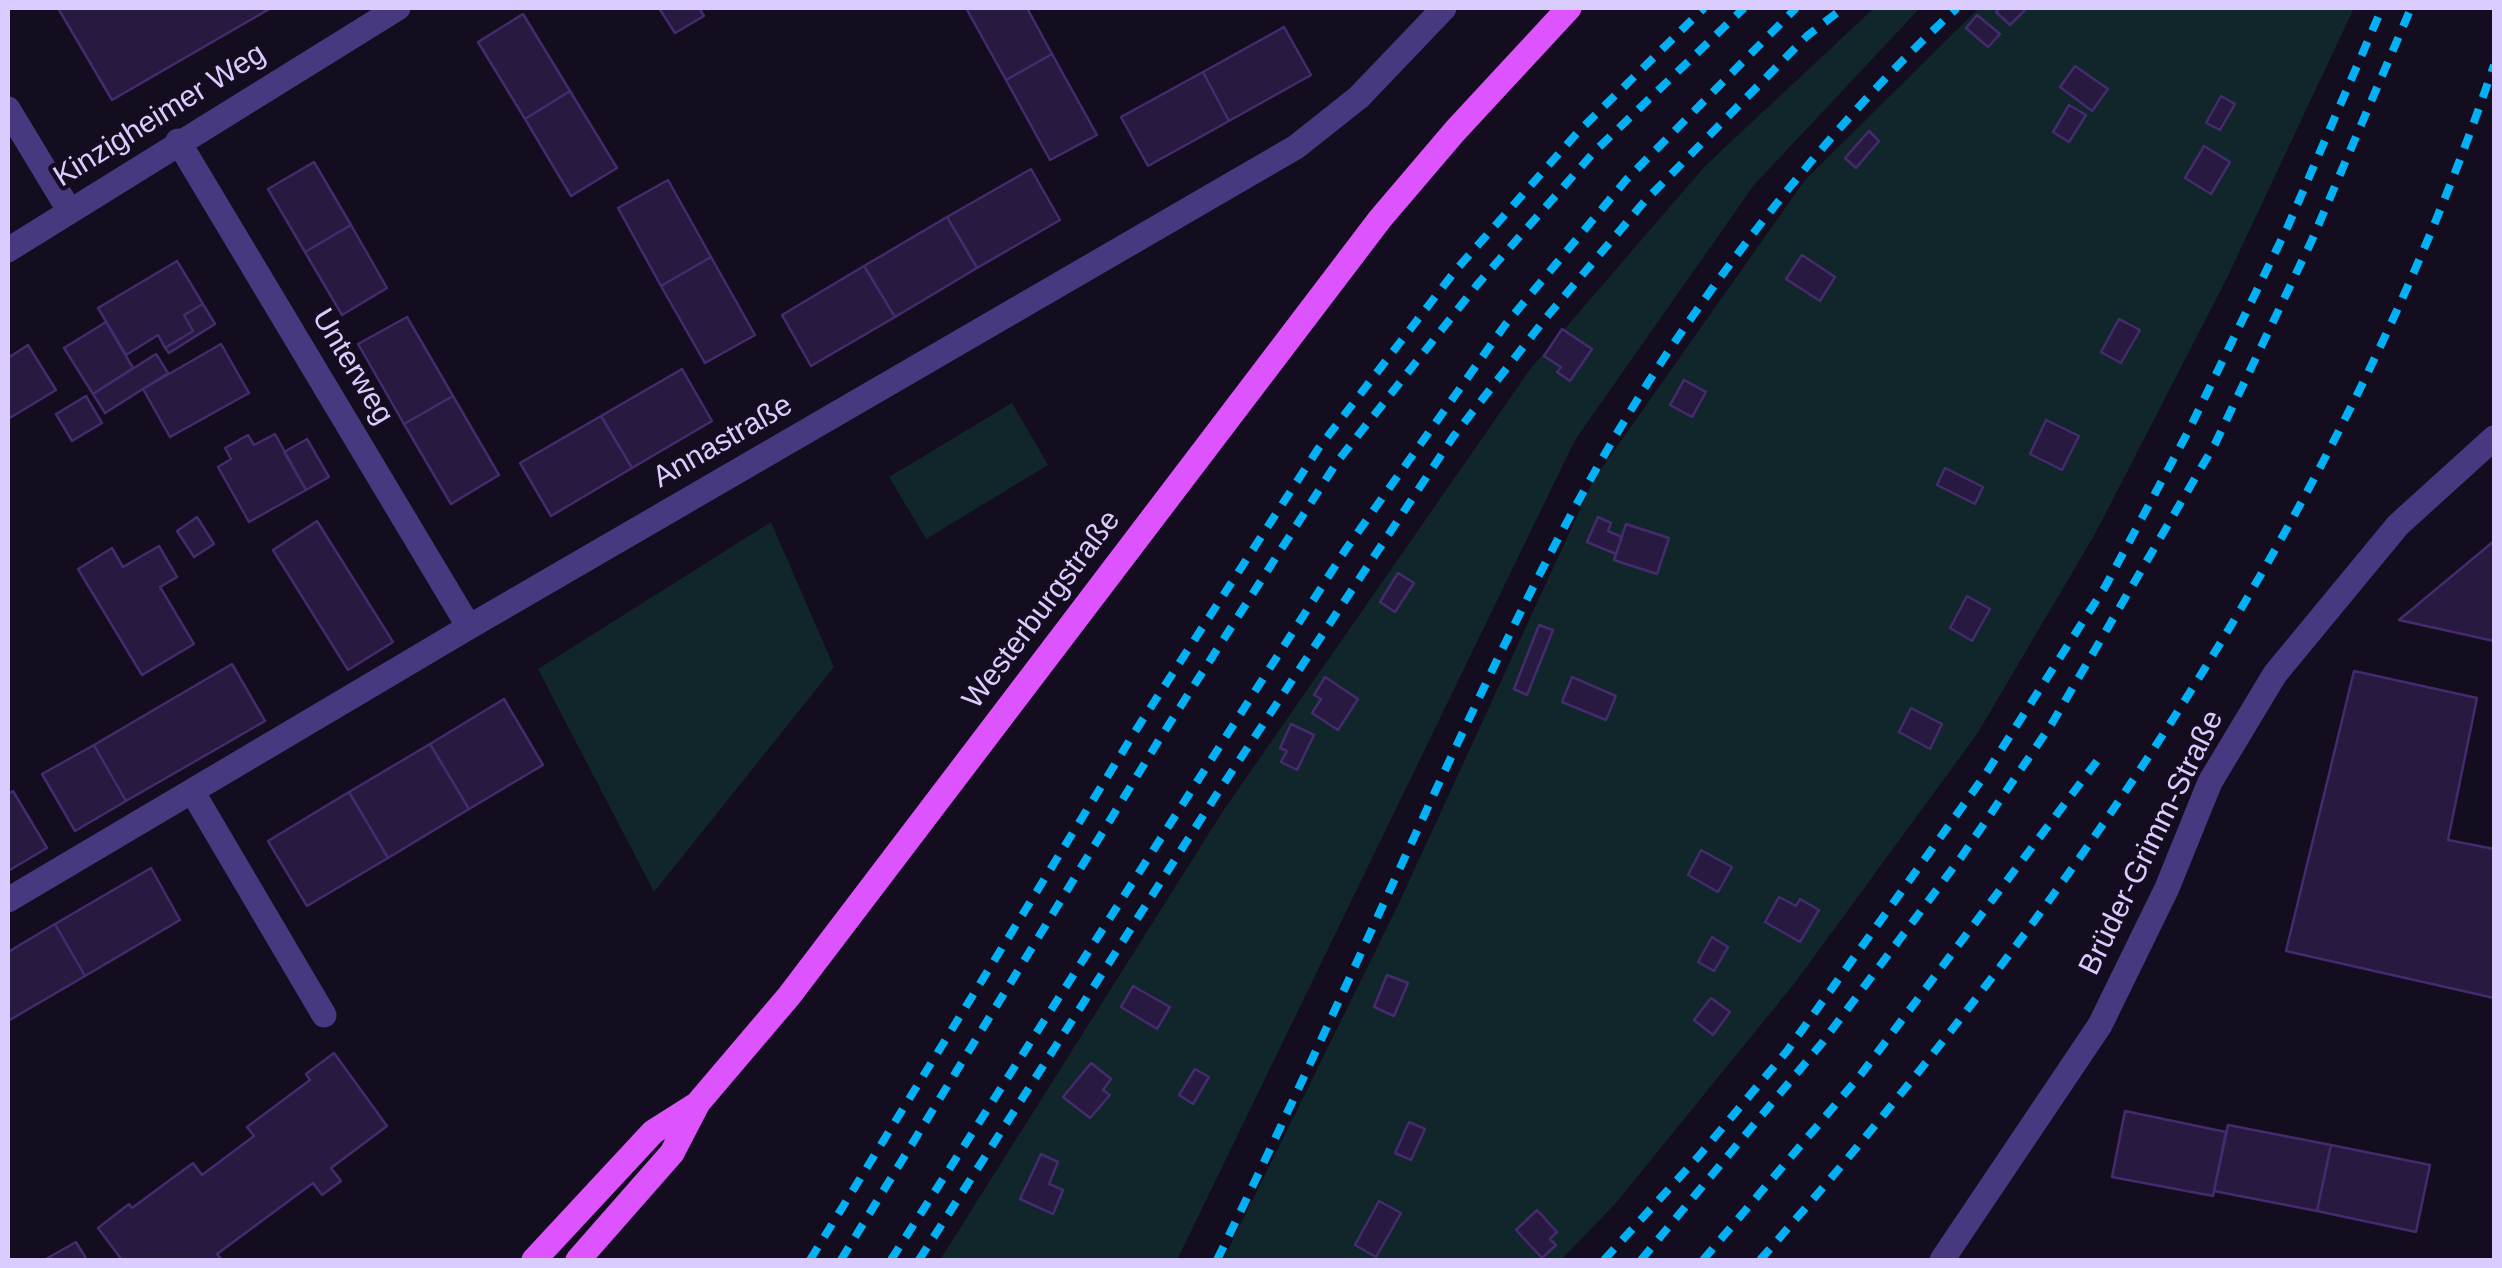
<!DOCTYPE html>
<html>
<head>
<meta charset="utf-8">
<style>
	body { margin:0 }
	#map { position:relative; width:2502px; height:1268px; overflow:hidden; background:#140d20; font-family:Helvetica,sans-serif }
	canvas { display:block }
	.frame { position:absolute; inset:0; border:10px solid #dbccff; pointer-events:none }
</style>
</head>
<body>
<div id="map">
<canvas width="2502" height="1268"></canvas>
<div class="frame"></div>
</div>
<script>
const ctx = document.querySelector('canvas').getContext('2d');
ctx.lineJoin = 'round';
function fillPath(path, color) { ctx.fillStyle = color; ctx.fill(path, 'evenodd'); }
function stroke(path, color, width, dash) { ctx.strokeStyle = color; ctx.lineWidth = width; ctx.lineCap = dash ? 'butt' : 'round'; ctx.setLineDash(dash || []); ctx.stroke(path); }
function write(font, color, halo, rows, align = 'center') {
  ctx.font = font + ' Helvetica,sans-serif'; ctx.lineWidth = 9; ctx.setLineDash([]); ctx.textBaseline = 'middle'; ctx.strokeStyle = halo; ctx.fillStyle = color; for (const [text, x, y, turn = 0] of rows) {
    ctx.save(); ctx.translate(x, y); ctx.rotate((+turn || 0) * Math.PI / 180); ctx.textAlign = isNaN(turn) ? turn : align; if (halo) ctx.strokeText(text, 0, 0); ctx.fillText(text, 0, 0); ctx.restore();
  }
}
const green = new Path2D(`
	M1874,8h46l-166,177 -179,255 -398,820h-237l283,-449 308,-443 174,-202z
	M1979,8h375l-127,270 -132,256 -118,200 -183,250 -179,220 -54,56h-338l176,-357 195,-424 211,-299z
	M1012,403l36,62 -122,74 -37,-62z
	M771,522l63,145 -180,225 -116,-223z`);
const building = new Path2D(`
	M58,8h213l-159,92z
	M659,8h40l5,8 -29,17z
	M966,8h61l25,46 -46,26z
	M2000,8h27l-17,17 -14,-13z
	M523,14l47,77 -45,28 -47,-77z
	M1977,15l23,19 -12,13 -22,-19z
	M1284,27l27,48 -82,46 -26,-49z
	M1052,54l45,81 -47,25 -44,-80z
	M2075,66l33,23 -16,22 -32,-24z
	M1203,72l26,49 -81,45 -27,-49z
	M570,91l47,77 -46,28 -46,-77z
	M2221,96l14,8 -15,26 -14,-7z
	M2069,105l17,10 -17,27 -16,-10z
	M1869,131l10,10 -23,27 -11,-10z
	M2204,146l26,16 -19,32 -26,-16z
	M314,162l37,63 -46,27 -37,-63z
	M1031,169l29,51 -83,48 -30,-51z
	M668,180l43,77 -50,29 -43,-78z
	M947,217l30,51 -82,49 -31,-51z
	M351,225l36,63 -45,27 -37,-63z
	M1802,255l33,22 -15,24 -34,-22z
	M711,257l44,78 -50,28 -44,-77z
	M177,261l26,43 -19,11 9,16 -28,17 -7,-13 -32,20 -28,-47z
	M864,266l31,51 -84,49 -29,-51z
	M203,304l12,20 -46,29 -4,-5 28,-17 -9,-16z
	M407,317l46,79 -49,28 -46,-80z
	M2119,319l21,11 -19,33 -20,-11z
	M106,322l27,46 -40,26 -29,-46z
	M1562,329l30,20 -22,32 -13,-9 4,-5 -17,-11z
	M221,344l28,49 -79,44 -27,-48z
	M28,345l28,45 -48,29v-61z
	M156,354l12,19 -63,40 -12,-19z
	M682,369l30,52 -80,47 -31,-52z
	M1684,380l22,12 -14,25 -22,-12z
	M86,396l16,27 -30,18 -16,-27z
	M453,396l46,79 -48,29 -47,-80z
	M601,416l31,52 -81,48 -31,-53z
	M2046,420l33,16 -17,34 -32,-16z
	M275,434l31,56 -57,32 -31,-55 13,-8 -6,-11 23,-13 6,10z
	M307,439l22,38 -23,13 -22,-38z
	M1945,468l38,19 -8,17 -38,-19z
	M197,517l17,27 -20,13 -17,-26z
	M1598,517l13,6 -3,8 14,6 -6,17 -29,-12z
	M317,521l76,121 -45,28 -75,-120z
	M1626,524l43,14 -12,36 -43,-14z
	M2494,541v100l-95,-21z
	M159,546l18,31 -17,10 34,57 -52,31 -64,-106 34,-21 11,19z
	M1398,573l16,10 -19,29 -15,-10z
	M1967,596l23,13 -18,32 -22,-13z
	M1539,625l14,5 -26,65 -13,-6z
	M232,664l33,57 -139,80 -32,-56z
	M2354,671l123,27 -29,142 46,9v149l-208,-47z
	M1325,677l33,22 -20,31 -26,-17 9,-14 -7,-4z
	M1572,677l44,19 -10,24 -44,-18z
	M504,699l39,66 -74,44 -39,-65z
	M1911,708l31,16 -12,25 -31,-17z
	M1291,724l23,11 -17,35 -16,-8 6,-11 -7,-3z
	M430,744l39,65 -81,49 -39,-66z
	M94,745l32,56 -51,30 -33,-57z
	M13,791l34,57 -39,23v-77z
	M349,792l39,66 -81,48 -39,-65z
	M1701,850l31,17 -14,25 -30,-17z
	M151,868l29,52 -95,56 -30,-52z
	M1779,897l17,9 4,-7 19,11 -19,32 -35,-20z
	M55,924l30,52 -77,45v-69z
	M1712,937l16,10 -14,24 -16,-9z
	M1387,975l21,8 -14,33 -20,-9z
	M1133,986l37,21 -13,22 -36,-22z
	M1711,998l19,14 -17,23 -19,-15z
	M334,1053l53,73 -56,42 10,13 -19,14 -9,-12 -96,71 5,6h-100l-24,-32 31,-24 3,4 61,-45 9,12 52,-39 -7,-9 63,-47 -4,-6z
	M1091,1063l20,16 -8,11 7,5 -20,23 -27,-21z
	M1195,1069l14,8 -16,27 -14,-9z
	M2125,1111l101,21 -13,64 -101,-19z
	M1409,1122l16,7 -14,31 -16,-7z
	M2228,1125l103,20 -14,66 -103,-20z
	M2331,1145l99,20 -14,67 -99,-21z
	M1041,1154l17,8 -9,22 14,6 -10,24 -33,-15z
	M1379,1201l22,12 -25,44 -21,-12z
	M1537,1210l20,22 -7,7 6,6 -14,13 -26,-28z
	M76,1242l11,18h-40l-1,-1z`);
const minor = new Path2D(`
	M8,109l61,101
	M178,141l291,486
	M8,250l390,-242
	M192,791l132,224
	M8,900l461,-273 827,-480 63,-50 85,-89
	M1942,1260l158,-235 67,-137 43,-106 65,-108 123,-149 96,-87`);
const major = new Path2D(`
	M534,1260l119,-128 41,-26
	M578,1260l94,-107 26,-50 91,-107 591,-777 75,-88 114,-123`);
const rail = new Path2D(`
	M810,1260l326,-530 182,-281 137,-178 123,-139 126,-124
	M841,1260l318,-520 178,-278 140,-177 118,-134 149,-143
	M891,1260l455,-711 159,-224 121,-145 170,-172
	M919,1260l296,-463 238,-360 92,-118 99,-117 163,-166 36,-28
	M1217,1260c77,-158 149,-319 223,-479 74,-159 151,-321 252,-464 77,-110 166,-218 265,-309
	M1604,1260l94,-103 89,-106 198,-276 120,-188 84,-157 99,-204 94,-218
	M1641,1260l181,-217 140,-187 89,-131 164,-281 97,-204 99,-232
	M1703,1260l156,-183 241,-320
	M1760,1260c307,-347 585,-753 734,-1195`);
const streetNames = [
	["Kinzigheimer Weg",160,116,-32],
	["Unterweg",352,367,59],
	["Annastraße",723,442,-30],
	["Westerburgstraße",1042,610,-53],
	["Brüder-Grimm-Straße",2152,843,-64]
];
fillPath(green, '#10262a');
fillPath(building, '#281941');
stroke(building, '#442b6d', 2.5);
stroke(minor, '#48387f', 25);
stroke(major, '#dd54fe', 25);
stroke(rail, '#02b1f5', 8, [15, 12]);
write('30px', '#dbccff', '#140d20', streetNames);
</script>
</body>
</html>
